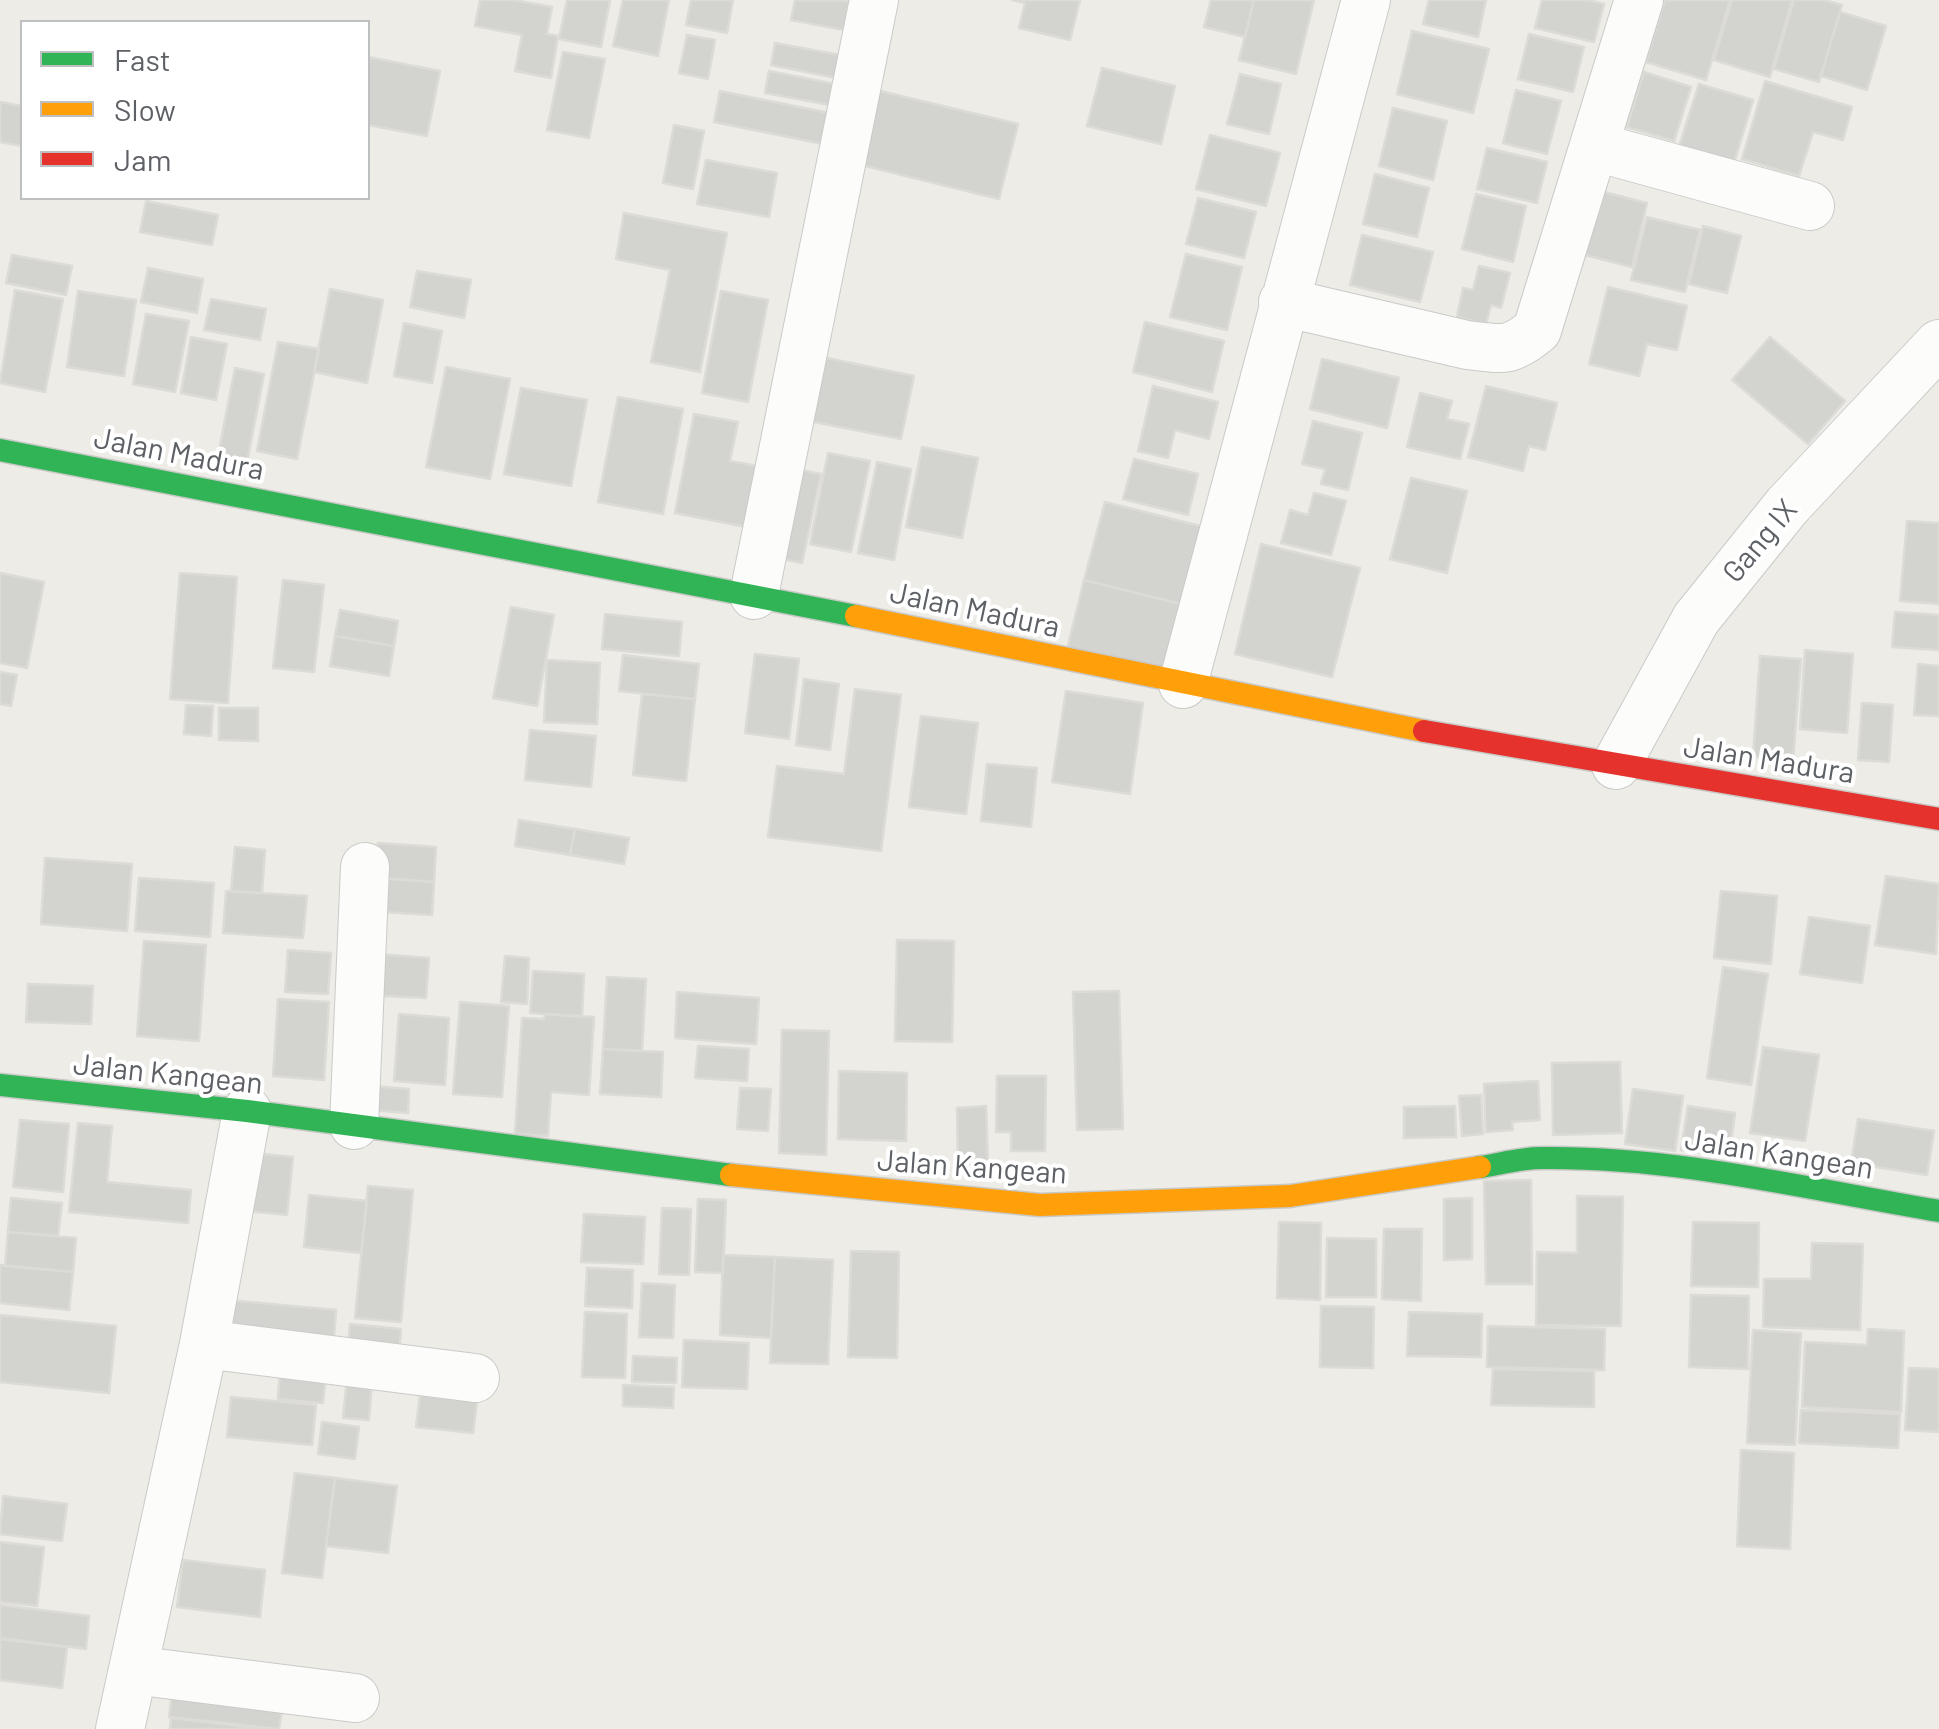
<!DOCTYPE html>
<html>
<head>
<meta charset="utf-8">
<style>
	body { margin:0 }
	#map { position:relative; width:1939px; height:1729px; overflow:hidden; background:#edece7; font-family:Barlow,sans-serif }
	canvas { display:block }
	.legend { position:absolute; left:20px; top:20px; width:350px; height:180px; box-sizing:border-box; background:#fff; border:2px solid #bebfc1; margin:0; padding:12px 18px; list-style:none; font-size:30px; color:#5d6065 }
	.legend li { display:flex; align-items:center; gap:20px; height:50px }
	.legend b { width:50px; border:2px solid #bebfc1 }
</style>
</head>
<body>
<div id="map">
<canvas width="1939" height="1729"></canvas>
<ul class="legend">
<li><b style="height:12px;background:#30b455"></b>Fast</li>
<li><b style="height:12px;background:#ff9f0a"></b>Slow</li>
<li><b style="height:12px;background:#e5322d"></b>Jam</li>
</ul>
</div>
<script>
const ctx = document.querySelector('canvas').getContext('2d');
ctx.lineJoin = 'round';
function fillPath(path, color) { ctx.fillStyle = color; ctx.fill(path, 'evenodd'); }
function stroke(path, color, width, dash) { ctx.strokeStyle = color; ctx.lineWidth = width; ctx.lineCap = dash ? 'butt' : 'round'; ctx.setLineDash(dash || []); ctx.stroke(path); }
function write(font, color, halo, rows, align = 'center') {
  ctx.font = font + ' Barlow,sans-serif'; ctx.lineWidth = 8; ctx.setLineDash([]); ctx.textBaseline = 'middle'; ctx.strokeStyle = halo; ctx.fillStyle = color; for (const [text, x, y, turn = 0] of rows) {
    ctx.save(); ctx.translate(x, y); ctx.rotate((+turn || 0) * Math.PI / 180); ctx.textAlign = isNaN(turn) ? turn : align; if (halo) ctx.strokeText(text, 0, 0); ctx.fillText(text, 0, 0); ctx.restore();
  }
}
const building = new Path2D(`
	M480,0h34l38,7 -5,27 11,2 -7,42 -36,-7 7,-36 -47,-9z
	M567,0h43l-9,47 -42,-8z
	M623,0h46l-11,56 -45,-10z
	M691,0h42l-6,33 -41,-8z
	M795,0l54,1 -5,29 -53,-10z
	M1012,0h68l-10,40 -51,-12 6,-25z
	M1211,0h43l-9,37 -41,-10z
	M1254,0h60l-18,74 -57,-14z
	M1429,0h57l-8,37 -55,-13z
	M1542,0h46l16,4 -10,38 -59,-14z
	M1665,0h65l-24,80 -60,-18z
	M1732,0h60l-22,77 -56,-17z
	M1794,0h30l18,5 -23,77 -45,-13z
	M1840,12l46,14 -19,64 -46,-14z
	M1412,31l77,18 -16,64 -76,-19z
	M1529,34l55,13 -11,45 -55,-13z
	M687,35l28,5 -7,39 -29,-6z
	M775,43l65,12 -4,23 -65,-13z
	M563,52l42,7 -16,79 -42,-8z
	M368,57l72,14 -13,65 -59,-11z
	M1102,68l73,18 -14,58 -74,-18z
	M769,71l66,13 -5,21 -65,-12z
	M1644,72l47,15 -17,54 -47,-14z
	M1240,74l41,10 -12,50 -42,-10z
	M1765,81l87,26 -9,33 -30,-8 -14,44 -57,-17z
	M1699,84l54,16 -19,63 -55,-16z
	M872,89l146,35 -19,75 -146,-36z
	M1516,90l45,11 -14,53 -44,-11z
	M720,91l109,22 -6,31 -109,-22z
	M0,102l22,4v40l-22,-4z
	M1393,108l54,13 -14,59 -54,-14z
	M674,125l30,6 -11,58 -30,-6z
	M1210,135l70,18 -14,53 -70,-17z
	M1487,148l60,14 -10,41 -60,-14z
	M706,160l71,13 -8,44 -72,-13z
	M1375,174l54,14 -12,49 -54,-13z
	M1600,191l47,12 -15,64 -47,-12z
	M1476,194l50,12 -13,56 -51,-13z
	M1198,198l58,14 -12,46 -58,-14z
	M146,201l72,14 -6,30 -72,-13z
	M624,213l103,20 -27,139 -49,-10 19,-92 -54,-11z
	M1647,217l53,13 -15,62 -54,-12z
	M1703,226l38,10 -14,57 -38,-9z
	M1362,235l71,17 -13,50 -70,-17z
	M1186,254l56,13 -15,63 -57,-13z
	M12,255l60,11 -6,29 -60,-12z
	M1479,266l31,7 -9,35 -10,-3 -5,19 -29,-7 6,-29 10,2z
	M148,268l55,11 -6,34 -56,-11z
	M417,271l54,9 -7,38 -54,-11z
	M1608,287l79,19 -10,44 -30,-6 -8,32 -50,-12z
	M330,289l53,11 -16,83 -53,-11z
	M15,290l48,9 -18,93 -45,-9z
	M78,291l58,9 -12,76 -57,-9z
	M721,291l47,9 -20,102 -46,-9z
	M211,299l55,10 -6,31 -56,-10z
	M146,314l43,7 -14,71 -42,-8z
	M1145,322l79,19 -12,51 -79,-20z
	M404,323l38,8 -10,52 -38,-7z
	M191,337l36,7 -11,56 -35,-7z
	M1770,337l75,64 -37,43 -76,-64z
	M278,342l41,7 -22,110 -40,-8z
	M822,357l92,19 -13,63 -92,-18z
	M1322,359l77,19 -12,50 -77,-19z
	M446,367l64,12 -20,100 -64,-12z
	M235,368l29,6 -17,88 -29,-6z
	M1153,386l65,16 -9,37 -34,-9 -7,28 -30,-7z
	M1486,386l71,17 -12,47 -16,-4 -6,25 -55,-14z
	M521,388l66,12 -16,86 -67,-12z
	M1420,393l32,8 -5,18 22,5 -9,35 -53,-12z
	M618,397l65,12 -20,105 -65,-12z
	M694,414l44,8 -8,39 38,7 -12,61 -81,-16z
	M1313,421l49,12 -14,57 -27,-6 4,-15 -23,-5z
	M922,447l56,11 -16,80 -56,-11z
	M828,453l42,8 -19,91 -41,-8z
	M1134,459l64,15 -10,41 -65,-16z
	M877,462l34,7 -17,91 -36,-7z
	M791,468l30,6 -19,89 -29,-6z
	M1411,478l56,13 -20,82 -57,-14z
	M1314,493l32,8 -15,54 -50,-12 9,-33 18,5z
	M1105,502l99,25 -19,78 -101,-25z
	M1907,521l32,2v81l-39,-3z
	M1261,544l99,24 -28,109 -97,-23z
	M0,573l44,9 -17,86 -27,-5z
	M180,573l57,4 -9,126 -58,-4z
	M283,580l41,5 -10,87 -41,-4z
	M1084,580l101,25 -18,70 -100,-25z
	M511,607l43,8 -17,91 -44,-8z
	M340,610l58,11 -4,25 -59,-10z
	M1895,612l44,3v35l-47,-3z
	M605,614l77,8 -3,34 -77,-7z
	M335,636l59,10 -5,30 -59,-10z
	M1805,650l48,4 -6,79 -47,-4z
	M755,654l44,5 -10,80 -44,-6z
	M623,655l76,9 -4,35 -76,-8z
	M1760,656l41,3 -8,101 -40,-3z
	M547,660l53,3 -3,61 -53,-2z
	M1918,664l21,2v50l-25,-1z
	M0,672l17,3 -6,31 -11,-2z
	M804,679l35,5 -9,66 -34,-5z
	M855,689l46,6 -20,156 -113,-14 9,-71 67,8z
	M1066,691l77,12 -13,91 -78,-12z
	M642,694l53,5 -9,82 -53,-6z
	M1862,703l31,2 -4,57 -31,-2z
	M186,705l27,1 -2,30 -27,-2z
	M219,708h39v33l-39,-1z
	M921,716l57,7 -12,91 -57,-7z
	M530,730l66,6 -5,51 -66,-7z
	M987,764l50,4 -6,59 -50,-6z
	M519,820l56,9 -5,26 -55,-9z
	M575,829l54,9 -5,26 -54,-9z
	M378,843l58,4 -2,35 -58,-4z
	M235,847l30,3 -3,43 -31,-2z
	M45,858l87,6 -5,67 -86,-7z
	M1886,876l53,8 -3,70 -61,-9z
	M370,877l64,5 -2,33 -65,-4z
	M139,878l75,5 -4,54 -75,-6z
	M226,891l81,5 -4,42 -80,-5z
	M1721,891l56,5 -6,68 -57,-6z
	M1809,917l61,9 -8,57 -62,-9z
	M897,940l57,1 -2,101 -57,-1z
	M144,941l62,4 -7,96 -62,-5z
	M288,950l43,3 -3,41 -43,-2z
	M365,953l64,5 -3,40 -63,-3z
	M505,956l24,2 -2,46 -26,-2z
	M1723,967l45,7 -17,111 -44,-7z
	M533,971l51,3 -2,43 -52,-4z
	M607,977l39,2 -4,72 -39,-2z
	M28,984l65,2 -2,38 -65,-2z
	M1119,991l4,138 -46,1 -4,-138z
	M677,992l82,6 -3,46 -81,-6z
	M278,999l51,3 -5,78 -51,-4z
	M460,1002l49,4 -7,91 -49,-3z
	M399,1014l50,4 -4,67 -51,-4z
	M545,1014l49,3 -5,78 -38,-3 -3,44 -33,-2 7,-116 22,1z
	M782,1030l47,1 -3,124 -47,-2z
	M698,1046l51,3 -2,32 -52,-3z
	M1763,1047l56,8 -14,86 -55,-8z
	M603,1049l60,3 -2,45 -61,-3z
	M1620,1062l2,71 -69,2 -1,-72z
	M839,1071l68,2 -1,68 -68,-2z
	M997,1076h49l-1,75h-34v-19h-15z
	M1538,1081l2,39 -28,2 1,8 -27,2 -2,-48z
	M360,1085l49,4 -1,24 -50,-4z
	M740,1088l31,1 -3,42 -31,-2z
	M1633,1089l50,7 -8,55 -50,-7z
	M1481,1095l2,39 -21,2 -3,-40z
	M986,1106l2,57 -30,1 -1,-56z
	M1455,1106l1,31 -52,1v-31z
	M1688,1106l47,7 -6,44 -48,-7z
	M1858,1119l76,12 -7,44 -76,-12z
	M20,1120l49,4 -6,68 -50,-5z
	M78,1123l34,3 -5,56 84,8 -3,33 -119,-11z
	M243,1152l50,5 -6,58 -50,-5z
	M1531,1180l1,104h-46l-2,-103z
	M368,1186l45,4 -12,132 -46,-4z
	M309,1195l58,6 -6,52 -57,-6z
	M1577,1196l46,1 -2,129 -85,-1 1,-73 40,1z
	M11,1198l51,5 -4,33 -50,-4z
	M1472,1198v61l-28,1v-61z
	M698,1199l28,1 -3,73 -28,-1z
	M662,1208l29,1 -2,66 -30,-1z
	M584,1214l61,3 -2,47 -62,-2z
	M1279,1222l42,1 -1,77 -43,-2z
	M1693,1222l66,1 -1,64 -67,-1z
	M1384,1229h38l-1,72 -39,-2z
	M8,1232l68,6 -3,34 -68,-6z
	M1327,1238l49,1v58h-50z
	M1812,1243l51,1 -3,86 -97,-3 1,-48h47z
	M851,1251l48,1 -2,106 -49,-1z
	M723,1255l52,2 -4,81 -51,-3z
	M775,1257l58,3 -5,104 -58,-1z
	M0,1265l73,7 -4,38 -69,-7z
	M587,1268l46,2 -1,38 -47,-2z
	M642,1283l33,2 -2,53 -34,-1z
	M1691,1295l58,1 -1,73 -59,-2z
	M228,1300l108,10 -3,43 -110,-11z
	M1321,1306l53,1 -1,61 -53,-1z
	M585,1312l42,2 -2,64 -43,-1z
	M1409,1312l73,2 -1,43 -74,-1z
	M0,1315l116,11 -7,67 -109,-11z
	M350,1324l51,5 -2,26 -51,-5z
	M1488,1326l117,3 -1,41 -117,-3z
	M1868,1329l36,2 -3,81 -99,-5 3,-65 62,3z
	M1753,1330l48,3 -6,112 -48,-2z
	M684,1340l65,3 -2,46 -65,-2z
	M633,1356l44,2 -1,25 -44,-1z
	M1909,1368l30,1v63l-34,-2z
	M1493,1369l101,2v36l-103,-2z
	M280,1370l46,4 -3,29 -45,-4z
	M347,1379l25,2 -3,39 -26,-2z
	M623,1385l51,2 -1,21 -50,-2z
	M420,1395l57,7 -4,31 -57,-6z
	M231,1397l85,8 -4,40 -85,-8z
	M1801,1410l99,4 -2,34 -99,-5z
	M322,1422l37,5 -4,32 -37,-5z
	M1741,1450l53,3 -4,96 -53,-3z
	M295,1473l40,5 -13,100 -40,-5z
	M335,1478l62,8 -9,67 -62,-7z
	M3,1496l64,8 -5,37 -62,-7z
	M0,1542l44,5 -7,59 -37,-4z
	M183,1560l82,10 -5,47 -83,-10z
	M0,1605l89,11 -3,33 -86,-11z
	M0,1639l67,8 -5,41 -62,-8z
	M173,1685l111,14 -5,30 -110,-12z
	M171,1718l95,11h-96z`);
const street = new Path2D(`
	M1596,147l214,59
	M1283,302l184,43c36,4 42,8 70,-15l102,-330
	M754,595l120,-595
	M1183,684l183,-684
	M1616,765l80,-146 91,-113 152,-162
	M354,1125l11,-258
	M204,1344l271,34
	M133,1670l222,28
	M120,1729l84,-385 43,-233`);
const fast = new Path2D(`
	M0,450l856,166
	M0,1085l247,26 484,64
	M1480,1167c20,-3 41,-9 61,-9 134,-2 267,31 398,53`);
const slow = new Path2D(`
	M856,616l568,115
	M731,1175l309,30 250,-9 190,-29`);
const jam = new Path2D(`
	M1424,731l515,88`);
const streetNames = [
	["Jalan Madura",179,454,11],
	["Gang IX",1760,541,-50],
	["Jalan Madura",975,610,12],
	["Jalan Madura",1769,760,9],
	["Jalan Kangean",168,1074,6],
	["Jalan Kangean",1779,1154,9],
	["Jalan Kangean",972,1167,4]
];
fillPath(building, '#d3d3d0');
stroke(building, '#dcdbd6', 2.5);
stroke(street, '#cacac9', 50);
stroke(fast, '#c9c9c7', 25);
stroke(slow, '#c9c9c7', 25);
stroke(jam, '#c9c9c7', 25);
stroke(street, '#fcfcfb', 48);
stroke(fast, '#30b455', 22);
stroke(slow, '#ff9f0a', 22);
stroke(jam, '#e5322d', 22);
write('30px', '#5d6065', '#fff', streetNames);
</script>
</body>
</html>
